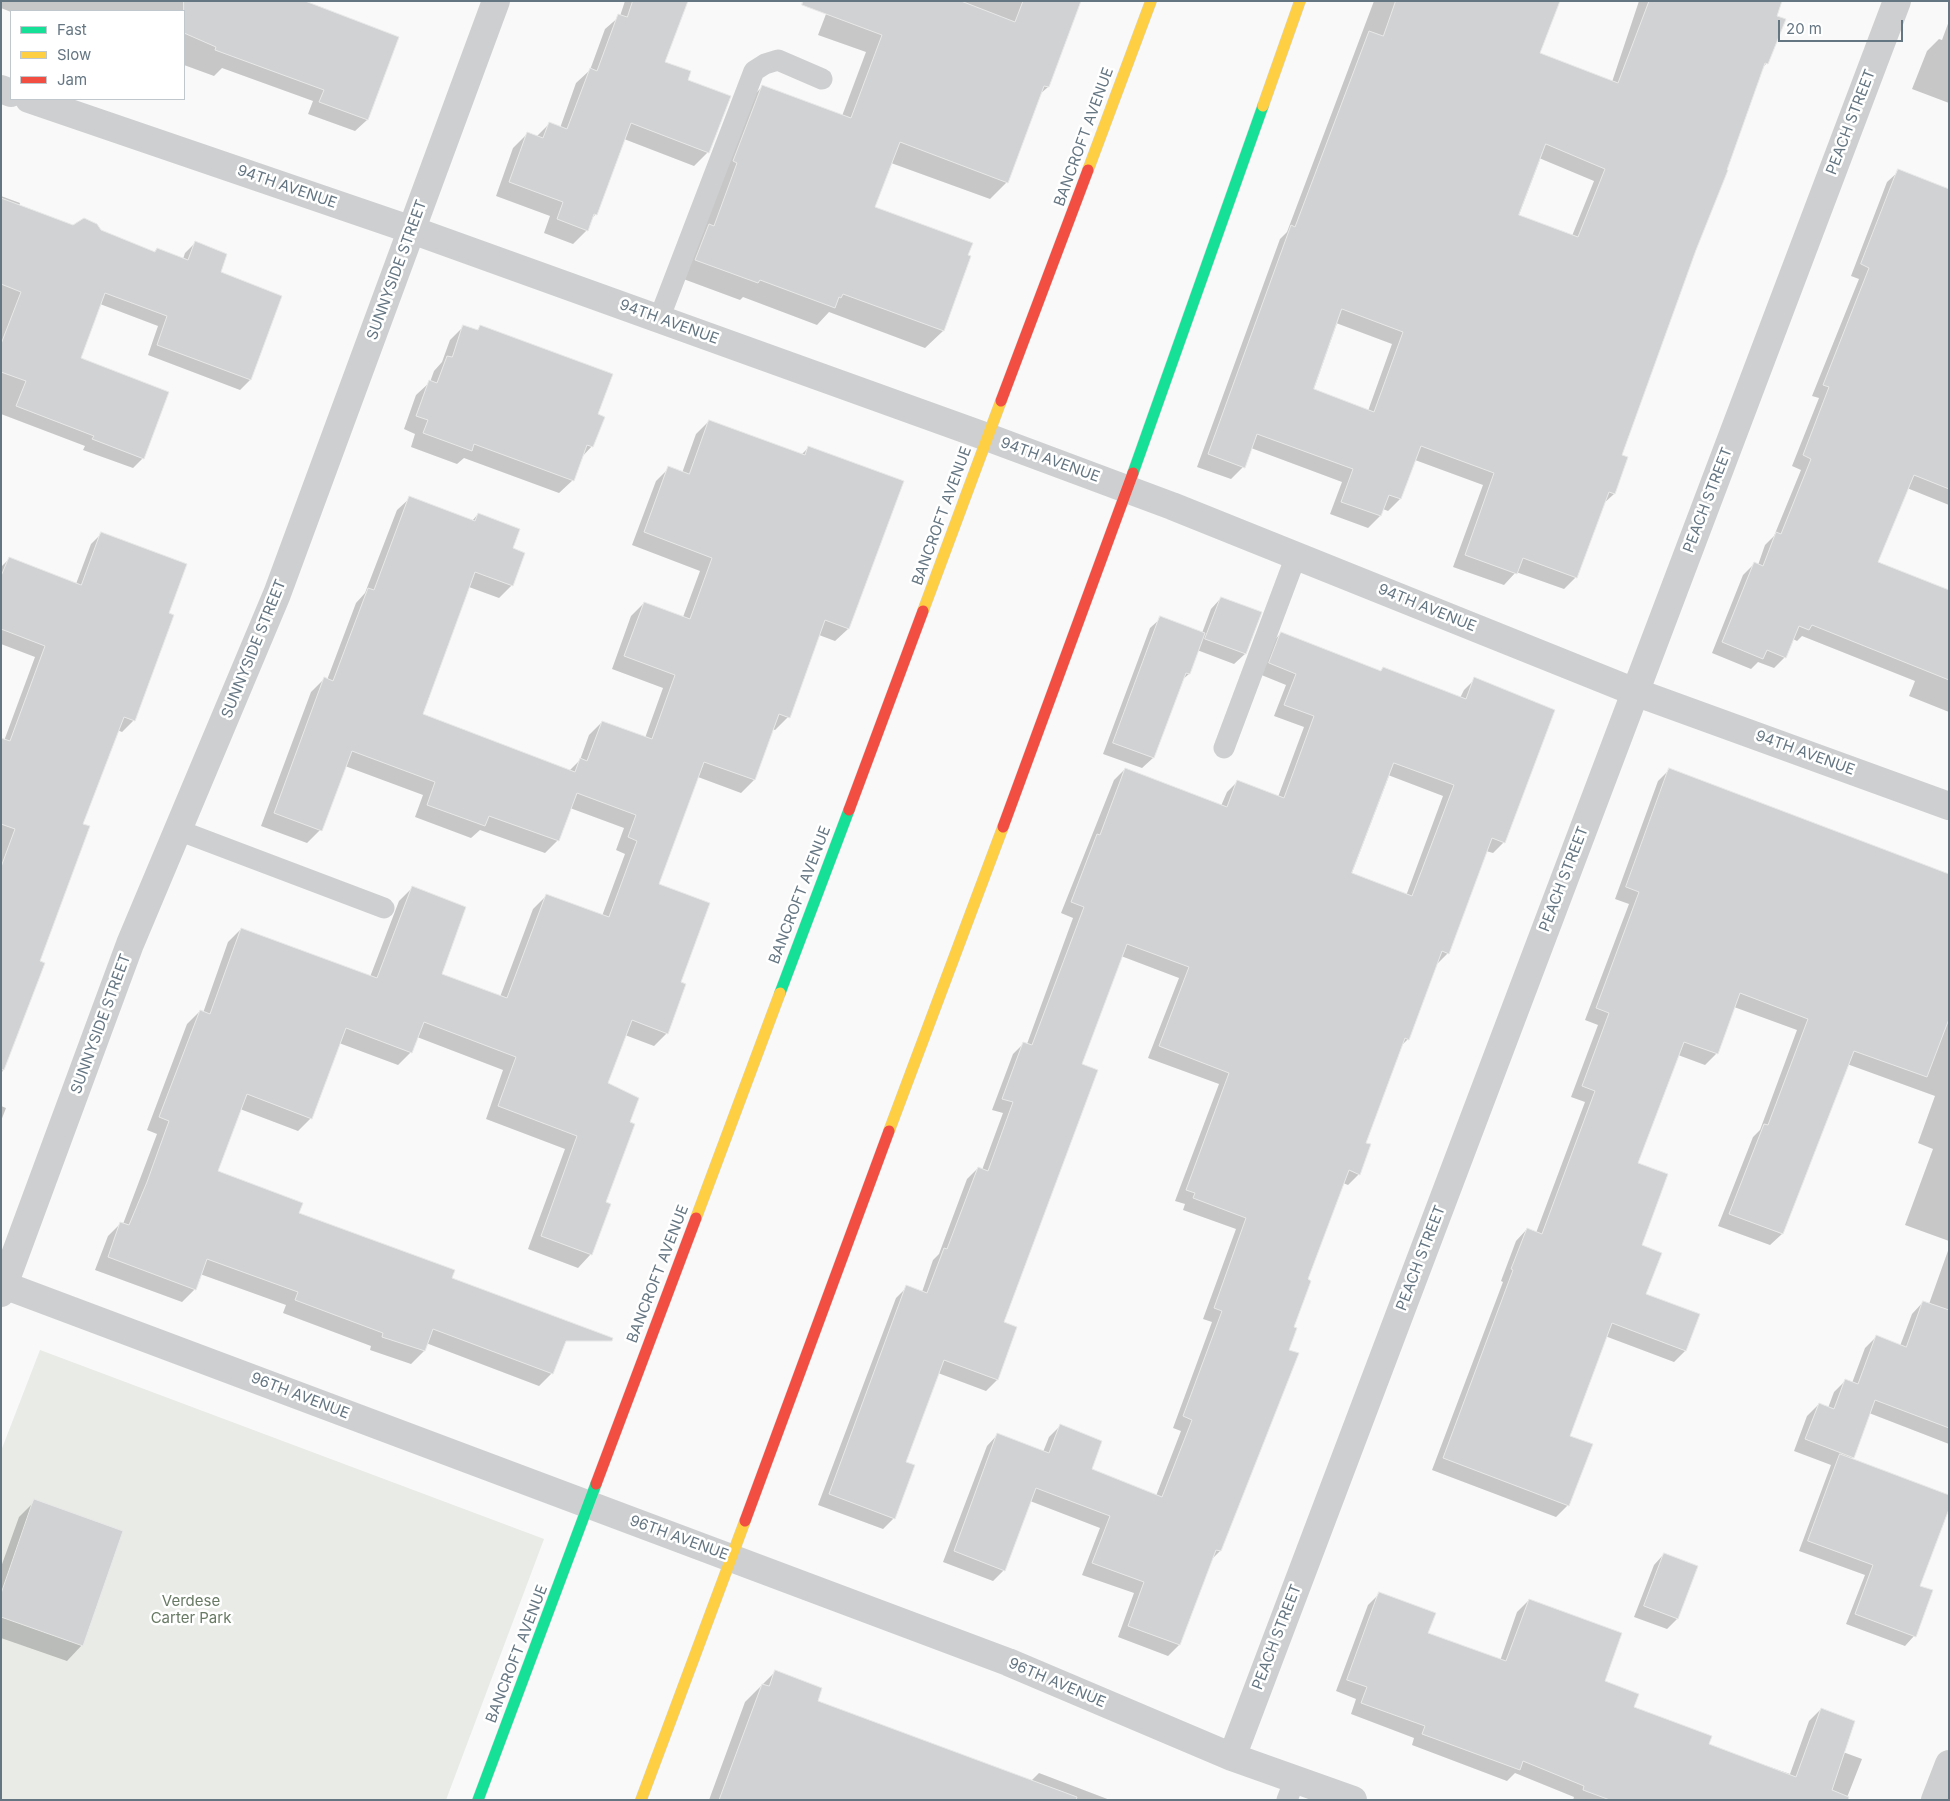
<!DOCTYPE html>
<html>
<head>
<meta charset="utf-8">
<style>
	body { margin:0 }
	#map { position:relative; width:1950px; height:1801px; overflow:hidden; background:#f9f9f9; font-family:Inter,sans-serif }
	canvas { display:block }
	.frame { position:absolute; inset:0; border:2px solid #657683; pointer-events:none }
	.legend { position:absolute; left:10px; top:10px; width:175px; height:90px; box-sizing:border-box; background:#fff; border:1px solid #c1c8cd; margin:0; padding:6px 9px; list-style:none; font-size:15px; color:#657683 }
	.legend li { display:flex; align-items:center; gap:10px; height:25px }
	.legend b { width:25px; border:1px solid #c1c8cd }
	.scale { position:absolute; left:1778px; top:20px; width:125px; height:22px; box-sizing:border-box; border:2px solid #657683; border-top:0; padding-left:6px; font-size:15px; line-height:18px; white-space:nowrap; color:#657683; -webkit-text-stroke:4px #fff; paint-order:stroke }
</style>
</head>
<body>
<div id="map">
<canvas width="1950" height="1801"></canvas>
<div class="frame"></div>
<ul class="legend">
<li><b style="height:6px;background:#16e098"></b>Fast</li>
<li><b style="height:6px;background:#ffcf43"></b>Slow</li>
<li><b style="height:6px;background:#f24e42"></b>Jam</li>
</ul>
<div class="scale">20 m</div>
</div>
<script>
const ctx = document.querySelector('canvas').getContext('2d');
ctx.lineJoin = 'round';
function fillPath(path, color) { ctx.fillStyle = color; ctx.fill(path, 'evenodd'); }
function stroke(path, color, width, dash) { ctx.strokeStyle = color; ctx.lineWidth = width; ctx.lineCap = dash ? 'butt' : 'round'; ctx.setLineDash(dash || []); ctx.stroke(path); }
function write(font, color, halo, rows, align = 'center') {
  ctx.font = font + ' Inter,sans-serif'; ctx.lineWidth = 5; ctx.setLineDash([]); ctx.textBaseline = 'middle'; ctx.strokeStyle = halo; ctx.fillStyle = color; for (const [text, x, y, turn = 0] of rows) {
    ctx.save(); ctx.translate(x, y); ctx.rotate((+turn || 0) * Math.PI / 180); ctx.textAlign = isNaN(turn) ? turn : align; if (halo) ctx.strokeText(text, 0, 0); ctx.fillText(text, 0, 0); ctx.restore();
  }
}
const green = new Path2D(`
	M40,1350l504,189 -98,261h-445v-349z`);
const shadow = new Path2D(`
	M1,1h301l95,37 -30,82 -12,11 -47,-17 5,-13 -91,-33 -8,8 -30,-11v-54l-173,1 -10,-4z
	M625,1h61l-22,62 22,17 22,72 -14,14 -70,-27 -28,75 -6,6 -3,10 -14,14 -29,-11 6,-17 -54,-20 17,-48 14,-14 9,3 13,-13 11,4 16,-45 14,-13 15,-41 15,-13z
	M831,1h248l-31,86 -9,8 -32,87 -17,17 -99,-36 -17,45 95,49 -26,74 -18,17 -96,-36 -12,13 -74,-28 -3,3 -62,-23 67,-173 17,-17 80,29 24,-64 -48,-17z
	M1374,1h185l-21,53 74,28 27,-81h142l-5,15 -9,47 -6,6 -141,387 7,2 -13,36 -12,11 -26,72 -12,12 -48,-17 -12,13 -51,-18 30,-82 -68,-25 -15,39 -12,12 -5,-2 -3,7 -12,12 -38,-14 12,-32 -91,-34 -8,19 -12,12 -34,-12 83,-228 7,-7zM1539,158l55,23 -22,55 -55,-20zM1336,323l56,21 -24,67 -56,-21z
	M1949,21v82l-37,-14 15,-38 12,-12 3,1z
	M1899,171l50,125v209l-42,-17 -31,74 73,29v121l-40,-16 6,-15 -113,-45 -5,5 -4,-2 -8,18 -11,11 -16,-6 -7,7 -39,-16 31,-78 11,-11 4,1 7,-20 9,-9 27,-66 -9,-4 27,-68 -7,-2 47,-117 -8,-3 36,-94z
	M1,196l19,7 -1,3 54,20 28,5 53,21 3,-3 26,10 2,-6 10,-10 24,30 62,23 -31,84 -10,10 -92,-35 10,-29 -58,-22 -20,55 63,99 -10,10 -50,-18 2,-4 -84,-32z
	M464,326l12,5 5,-5 115,89 -4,31 -11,12 -8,22 -14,13 -95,-35 -7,6 -46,-17 4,-13 -11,-5 12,-34 14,-13 4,-11 8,-9 8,-22z
	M709,421l92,34 8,-8 39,182 -13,12 -16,-6 -31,82 -13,13 -3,-1 -18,51 -13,13 -43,-16 -40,108 21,97 -12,51 -13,13 -29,-11 -19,48 -1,120 4,1 -19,51 -12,13 -50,-19 37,-100 -79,-30 17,-49 -86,-33 -6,15 -13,13 -59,-22 -28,75 -13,13 -58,-22 -23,62 80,43 154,65 101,94 -13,13 -113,-43 -2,8 -13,13 -41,-14 1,-4 -88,-33 3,-8 -86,-31 -5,15 -13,13 -87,-32 13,-34 13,-13 2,1 34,-90 -10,-4 40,-106 13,-13 3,2 25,-71 13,-13 129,48 29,-76 13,-13 28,87 60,22 33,-88 13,-13 56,20 23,-62 -9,-4 8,-22 -54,-20 -12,32 -13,13 -65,-23 -9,8 -56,-21 8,-22 -78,-29 -25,64 -13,13 -46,-17 50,-134 13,-13 3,1 29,-77 9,-10 32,-83 13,-12 62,23 6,-7 33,35 1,36 -13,13 -30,-11 -47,128 147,56 11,-11 9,-25 13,-13 43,16 18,-50 -51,-19 19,-53 13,-13 39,14 17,-46 -68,-26 24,-64 13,-13 13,5 14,-39z
	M102,533l65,81 6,2 -40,105 -11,11 -5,-2 -36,94 -42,138 4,2 -42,111v-336l3,2 31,-84 -34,-13v-77l8,-8 67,25 15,-40z
	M1221,598l39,15 -15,41 -11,10 -37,-14 -8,24 -7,6 -29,78 -11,10 -39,-14 47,-126 11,-10 41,15 9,-24z
	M1281,633l99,39 3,-4 77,30 4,-8 11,-11 29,163 -11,11 -7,-2 -38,102 -11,11 -29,75 -7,7 -37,97 -5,31 -11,11 -5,-2 -37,97 -86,271 -9,9 -32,85 -11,11 -50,-19 16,-44 -52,-18 18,-47 -70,-27 -26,69 -11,11 -50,-19 44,-116 11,-12 45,18 6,-15 11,-11 30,44 66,26 25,-65 -8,-3 39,-106 -9,-3 33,-90 -53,-19 2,-6 -10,-3 44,-117 -71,-26 31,-80 -58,-22 -40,109 -79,258 -5,57 -11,11 -48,-18 -33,90 -11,55 -11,11 -65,-24 78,-207 11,-11 15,5 11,-32 6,-6 28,-75 11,-11 4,2 21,-57 -11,-3 21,-56 11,-11 3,1 46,-126 -12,-5 53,-133 11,-11 96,37 6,-14 11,-11 40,16 26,-70 -30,-11 12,-31 -27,-11 11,-29zM1388,775l55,21 -37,100 -55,-22z
	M1670,769l279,109v363l-44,-16 28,-76 -15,-6 17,-47 -88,-32 -65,170 -12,11 -52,-19 35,-89 7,-7 37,-100 -63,-23 -18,47 -11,11 -27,-10 -41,109 7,131 41,56 -11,11 -69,-26 -37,100v69l-12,12 -124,-47 71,-188 -2,-1 15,-40 11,-12 9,4 49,-131 -14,-5 27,-72 -13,-5 44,-116 -14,-5 43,-118z
	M1,1106l5,2 -5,13z
	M1949,1248v196l-80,-31 -18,47 68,126 -5,50 -9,10 -59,-22 19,-49 -66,-24 32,-86 -37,-14 13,-35 12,-12 9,4 6,-16 12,-12 6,3 13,-35 11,-11 24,9 12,-32 11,-12 6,2z
	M35,1501l47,144 -15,16 -66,-23v-71l18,-50z
	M1664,1554l13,65 -10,10 -33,-12 20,-52z
	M1380,1593l47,41 73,27 17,-49 12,-12 74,82 30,26 75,37 82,29 19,-53 12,-12 22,43 19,7 -16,41h-273l1,-3 -59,-24 -8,8 -95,-36 2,-7 -63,-24 5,-15 -20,-8 32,-86z
	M775,1672l41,30 215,79 8,-8 71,27h-401l36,-98z`);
const building = new Path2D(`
	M184,1h121l94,36 -31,83 -49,-18 5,-12 -109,-40 1,-3 -32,-14z
	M633,1h55l-23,61 26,9 -3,9 43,16 -22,57 -78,-30 -34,92 -3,-1 -6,17 -31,-12 6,-17 -54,-20 18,-50 16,6 6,-16 18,7 23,-61 7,3 21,-57 9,3z
	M803,1h158l54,21 8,-21h58l-32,86 -5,-1 -36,97 -108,-41 -25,65 98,36 -5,12 3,1 -27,75 -101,-37 -2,4 -2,-1 -4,11 -75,-28 -2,3 -63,-23 14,-36 5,2 23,-63 -4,-2 29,-76 89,33 31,-83 -80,-30z
	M1396,1h164l-20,52 78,30 31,-82h133l-5,15 9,3 -18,45 -3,-1 -38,107h1l-32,80 -74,205 6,2 -13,37 -6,-2 -32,86 -54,-20 -6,16 -52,-19 29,-82 -73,-27 -20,53 -12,-4 -8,21 -40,-14 12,-33 -96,-35 -12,34 -37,-14 83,-229 4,2 74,-196 14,5zM1546,144l59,25 -27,68 -59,-22zM1342,309l61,23 -29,80 -60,-23z
	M1898,169l51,20v300l-35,-14 -36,87 71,28v90l-137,-55 -3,5 -10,-4 -13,32 -19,-8 -4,9 -41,-17 32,-80 9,4 13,-34 5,2 30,-75 -8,-4 26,-68 -6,-2 46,-117 -8,-4z
	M1,198l72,27 11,-7 13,6 4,6 54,22 2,-4 31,12 7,-19 32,13 -6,18 61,24 -31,84 -94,-35 10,-29 -62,-23 -24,65 88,34 -25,67 -52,-20 2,-3 -78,-30 10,-25 -25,-9v-28l20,-52 -20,-8z
	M463,325l15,5 2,-5 133,49 -15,40 7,3 -12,30 -6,-2 -13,36 -100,-37 -2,7 -49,-18 5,-13 -12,-4 13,-36 8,3 10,-27 5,1z
	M709,420l96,35 3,-9 96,35 -55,148 -24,-9 -35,98 -11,-4 -24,66 -51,-18 -45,122 51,19 -29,79 5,2 -18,50 -36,-14 -24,63 31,15 -9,24 5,2 -29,78 5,2 -19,51 -51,-19 36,-100 -79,-30 18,-49 -92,-35 -12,31 -66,-25 -34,91 -65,-25 -29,77 85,32 -4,10 156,57 -3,8 161,60 -1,3h-46l-13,33 -120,-45 -8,22 -43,-14 1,-4 -88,-33 3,-8 -91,-33 -11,31 -88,-33 12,-35 9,3 18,-43 22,-61 -10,-4 41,-107 10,4 31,-86 136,50 35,-92 54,21 -24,67 65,24 39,-104 63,23 28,-76 -9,-4 8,-22 -59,-22 -18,48 -70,-25 -4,10 -58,-21 8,-23 -83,-31 -30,80 -48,-18 50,-136 9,4 35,-93 6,2 35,-94 66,25 3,-8 42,16 -7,19 12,5 -12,33 -38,-14 -52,142 152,58 5,-14 7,3 15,-40 50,18 23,-64 -51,-19 20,-54 46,17 22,-61 -68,-26 24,-66 21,8z
	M101,532l86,32 -18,49 5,2 -39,106 -11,-4 -41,107 7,2 -50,135 5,2 -41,107 -3,-1v-202l14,-38 -14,-5v-86l9,3 35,-95 -44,-17v-53l8,-19 72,28z
	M1221,597l41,15 -16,42 -41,-15z
	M1160,616l45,17 -15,41 -4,-1 -32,85 -41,-15z
	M1281,632l100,39 2,-4 83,32 8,-22 81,33 -50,133 -13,-5 -43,116 -7,-3 -33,89 -4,-2 -39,105 5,1 -11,31 -11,-5 -41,109 3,2 -17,46 3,1 -8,22 10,3 -78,198 -5,-1 -36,95 -52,-19 16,-44 -52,-19 18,-47 -74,-28 -31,83 -51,-20 43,-118 52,20 11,-29 42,17 -10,28 70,28 30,-77 -9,-4 39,-105 -8,-3 32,-90 -53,-20 2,-5 -9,-3 43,-117 -70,-27 30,-79 -62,-23 -45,120 16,6 -94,252 13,5 -19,53 -54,-20 -38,102 9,3 -20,54 -66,-25 77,-209 21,8 17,-45 3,1 31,-82 10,4 25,-69 -11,-3 21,-57 9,3 52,-138 -13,-5 26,-68 3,1 25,-67 102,39 10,-27 47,18 30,-82 -30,-11 12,-31 -27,-11zM1394,763l60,22 -42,111 -60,-23z
	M1669,768l280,106v145l-22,58 -73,-26 -71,183 -54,-20 35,-90 4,1 40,-106 -68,-26 -22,61 -34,-12 -46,121 30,11 -26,71 20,8 -16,41 54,20 -14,37 -74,-28 -42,113 23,8 -24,62 -126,-48 70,-188 -2,-1 16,-41 15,6 53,-143 -13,-5 27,-73 -13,-5 43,-116 -13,-5z
	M1923,1301l26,9v118l-74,-28 -21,58 -49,-19 14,-36 15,6 11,-30 13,5 18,-49 30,12z
	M1840,1454l109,41v14l-29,77 13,4 -17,47 -61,-23 18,-49 -65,-24z
	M34,1499l89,32 -40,115 -82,-29v-23z
	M1664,1553l34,13 -20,53 -34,-13z
	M1379,1592l57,21 -8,20 78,28 23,-62 93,34 -17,48 34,13 -5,13 78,29 -3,8 87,33 25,-69 34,13 -23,69 17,7 -1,3h-238l-27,-10 1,-4 -61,-25 -3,9 -98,-36 3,-8 -64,-23 6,-16 -20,-7z
	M775,1670l47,18 -4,13 259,96 -1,3h-357l43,-116 7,2z`);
const lane = new Path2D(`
	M659,319l95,-248 11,-7 13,-4 44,19
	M1224,748l72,-192
	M178,830l206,78
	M1287,1800l8,-21`);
const street = new Path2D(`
	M1,89l10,4
	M29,99l383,131 575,207 185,69 463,186 314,114
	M1,1284l1007,378 224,95 121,43
	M1,1293l129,-349 147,-350 219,-593
	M1232,1757l665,-1756
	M1935,1800l14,-36`);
const fast = new Path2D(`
	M1133,473l130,-367
	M780,993l69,-183
	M478,1800l118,-316`);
const slow = new Path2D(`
	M1263,106l37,-105
	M1088,170l63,-169
	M923,611l78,-210
	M889,1131l114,-304
	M696,1218l84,-225
	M641,1800l104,-279`);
const jam = new Path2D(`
	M1001,401l87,-231
	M849,810l74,-199
	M1003,827l130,-354
	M596,1484l100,-266
	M745,1521l144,-390`);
const streetNames = [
	["PEACH STREET",1851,122,-69],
	["BANCROFT AVENUE",1084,137,-70],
	["94TH AVENUE",287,187,19],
	["SUNNYSIDE STREET",397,270,-70],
	["94TH AVENUE",669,322,20],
	["94TH AVENUE",1050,460,20],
	["PEACH STREET",1708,500,-69],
	["BANCROFT AVENUE",942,516,-70],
	["94TH AVENUE",1427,608,22],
	["SUNNYSIDE STREET",254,649,-68],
	["94TH AVENUE",1805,753,20],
	["PEACH STREET",1564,879,-69],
	["BANCROFT AVENUE",800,895,-69],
	["SUNNYSIDE STREET",101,1024,-70],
	["PEACH STREET",1421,1258,-69],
	["BANCROFT AVENUE",658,1274,-69],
	["96TH AVENUE",300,1396,21],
	["96TH AVENUE",679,1538,20],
	["PEACH STREET",1277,1637,-69],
	["BANCROFT AVENUE",517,1654,-69],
	["96TH AVENUE",1057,1683,23]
];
const parkNames = [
	["Verdese",191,1601],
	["Carter Park",191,1618]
];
fillPath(green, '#e8ebe6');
fillPath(shadow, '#0003');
fillPath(building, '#d0d2d3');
stroke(building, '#e8e8e8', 1);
stroke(fast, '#d5d6d7', 12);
stroke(slow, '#d5d6d7', 12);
stroke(jam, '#d5d6d7', 12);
stroke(lane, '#cecfd0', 21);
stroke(street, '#cecfd0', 28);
stroke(fast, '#16e098', 11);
stroke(slow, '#ffcf43', 11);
stroke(jam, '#f24e42', 11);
write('15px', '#657683', '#fff', streetNames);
write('15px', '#687a64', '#fff', parkNames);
</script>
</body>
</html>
